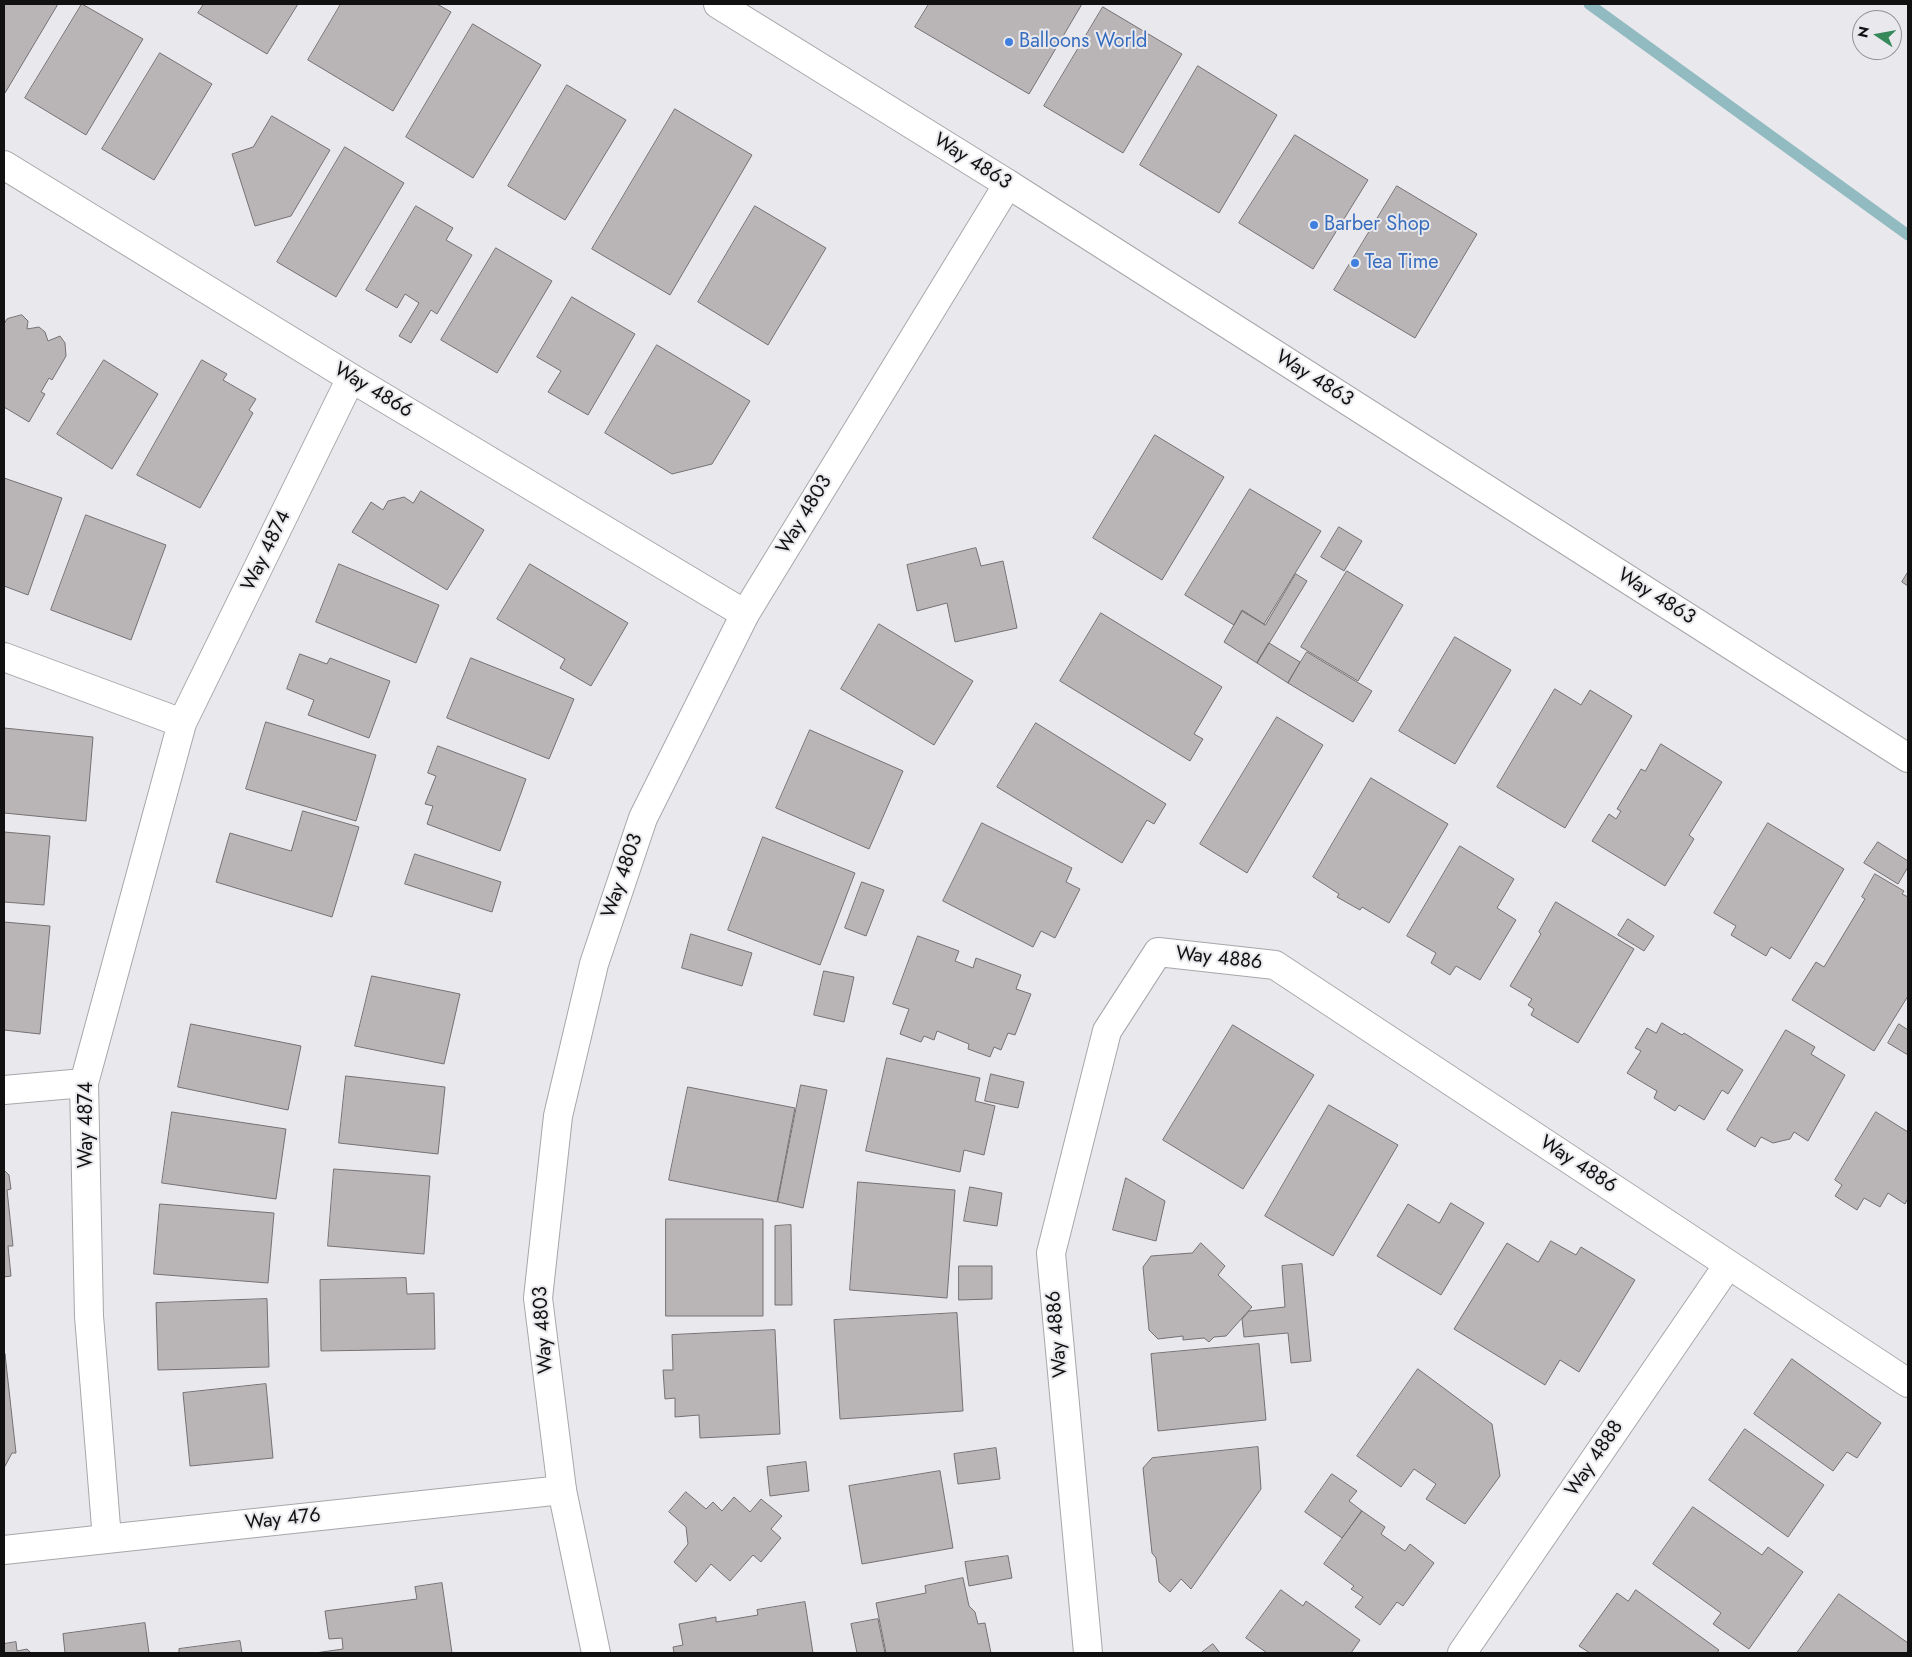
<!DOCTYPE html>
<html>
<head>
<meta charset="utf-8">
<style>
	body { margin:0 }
	#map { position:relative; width:1912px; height:1657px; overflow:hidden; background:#e9e9ed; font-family:Jost,sans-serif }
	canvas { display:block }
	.frame { position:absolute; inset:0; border:5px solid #111112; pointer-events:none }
	.north { position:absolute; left:1852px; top:10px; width:50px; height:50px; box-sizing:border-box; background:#e9e9ed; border:1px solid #939395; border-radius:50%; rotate:282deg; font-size:14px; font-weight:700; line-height:20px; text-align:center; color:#111112 }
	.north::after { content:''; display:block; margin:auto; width:18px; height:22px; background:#36895a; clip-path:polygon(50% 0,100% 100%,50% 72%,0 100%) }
</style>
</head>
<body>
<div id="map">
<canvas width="1912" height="1657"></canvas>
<div class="frame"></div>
<div class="north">N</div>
</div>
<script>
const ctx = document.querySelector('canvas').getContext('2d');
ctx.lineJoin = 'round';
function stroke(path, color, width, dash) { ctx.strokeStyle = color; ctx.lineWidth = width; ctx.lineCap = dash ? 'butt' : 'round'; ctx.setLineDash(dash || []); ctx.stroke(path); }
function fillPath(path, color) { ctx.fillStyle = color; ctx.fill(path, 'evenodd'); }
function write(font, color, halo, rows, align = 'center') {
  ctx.font = font + ' Jost,sans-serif'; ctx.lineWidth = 4; ctx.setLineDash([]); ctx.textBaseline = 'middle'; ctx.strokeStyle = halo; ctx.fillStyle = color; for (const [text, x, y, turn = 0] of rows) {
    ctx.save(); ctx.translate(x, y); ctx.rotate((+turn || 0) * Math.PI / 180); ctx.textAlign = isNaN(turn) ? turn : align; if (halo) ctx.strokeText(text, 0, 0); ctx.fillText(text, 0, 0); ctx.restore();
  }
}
const stream = new Path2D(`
	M1589,4l319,231`);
const building = new Path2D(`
	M4,4h54l-53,89 -1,-1z
	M82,4l61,35 -57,96 -61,-37z
	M204,4h94l-31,50 -69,-41z
	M341,4h96l14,8 -58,99 -85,-51z
	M929,4h153l-53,90 -114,-67z
	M1103,7l79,47 -59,99 -79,-47z
	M473,24l68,41 -68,113 -67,-41z
	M160,53l52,31 -58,96 -52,-31z
	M1198,66l79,49 -58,98 -79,-48z
	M567,85l59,35 -61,100 -57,-34z
	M675,109l77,46 -82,140 -78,-46z
	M272,116l58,34 -39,66 -36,10 -23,-72 21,-7z
	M1295,135l73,45 -55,89 -74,-46z
	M345,147l59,36 -68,114 -59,-35z
	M1397,186l80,48 -62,104 -81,-48z
	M416,206l37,22 -7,12 26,15 -35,59 -6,-4 -20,33 -12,-7 20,-33 -14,-9 -8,14 -31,-18z
	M755,206l71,42 -58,97 -70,-43z
	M496,248l56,33 -55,92 -56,-33z
	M572,297l63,37 -47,81 -40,-23 13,-21 -24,-14z
	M22,315l6,6 -1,8 12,-2 6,5 3,9 12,-5 5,7 1,13 -14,24 -3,-2 -8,14 4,2 -16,28 -25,-15v-83l3,-5z
	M657,345l93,56 -38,63 -40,10 -67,-41z
	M104,360l54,34 -46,75 -55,-35z
	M202,360l25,14 -4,6 33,19 -7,11 4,3 -53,95 -63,-33z
	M1155,435l69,42 -62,103 -69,-42z
	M4,478l58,20 -34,97 -24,-9z
	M1250,489l71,42 -57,93 -22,-14 -8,15 -49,-30z
	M421,491l63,39 -37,60 -95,-58 19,-30 12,8 5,-9 16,-4 9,6z
	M86,515l80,30 -35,95 -80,-30z
	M1339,527l23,14 -18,30 -23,-14z
	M976,548l5,18 22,-5 14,67 -62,14 -8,-39 -30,8 -10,-46z
	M339,564l100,41 -23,58 -100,-41z
	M530,564l98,59 -37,63 -31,-18 5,-9 -68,-40z
	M1347,571l56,34 -45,76 -57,-34z
	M1908,572v14l-6,-4z
	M1296,574l11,7 -50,82 -33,-21 18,-31 23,14z
	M1101,613l121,74 -28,47 9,5 -13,22 -130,-80z
	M879,624l94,57 -39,64 -93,-56z
	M1455,637l56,33 -56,94 -56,-33z
	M1269,643l31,19 -12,21 -31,-20z
	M1307,652l65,39 -19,31 -65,-39z
	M300,654l27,10 3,-6 60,23 -21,57 -61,-23 6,-15 -27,-11z
	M471,658l103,41 -25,60 -102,-41z
	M1555,689l26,16 9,-15 42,26 -67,112 -68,-41z
	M1277,717l46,28 -76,128 -47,-29z
	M266,722l110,33 -20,66 -110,-32z
	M1036,723l130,81 -12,20 -7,-4 -25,43 -125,-76z
	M4,728l89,9 -7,84 -82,-8z
	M810,730l93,41 -34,78 -93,-41z
	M1661,744l61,38 -33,53 5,4 -29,47 -73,-45 17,-27 7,5 5,-8 -4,-2 24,-40 4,2z
	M438,746l88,33 -26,72 -73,-27 6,-18 -8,-2 11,-28 -8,-3z
	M1371,778l77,46 -59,99 -27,-16 -2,3 -23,-13 2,-3 -26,-17z
	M303,811l56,16 -27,90 -116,-35 14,-49 61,18z
	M982,823l90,45 -6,14 14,7 -25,49 -14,-7 -8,16 -90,-46z
	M1768,823l76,46 -54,90 -19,-12 -5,9 -35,-21 5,-9 -22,-13z
	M4,832l46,4 -6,69 -40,-3z
	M763,837l92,36 -35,92 -92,-35z
	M1878,842l30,19v6l-10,17 -34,-21z
	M1460,846l54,33 -17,29 19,12 -36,60 -24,-14 -6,9 -19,-12 5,-10 -29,-17z
	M415,854l86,28 -9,30 -87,-28z
	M1875,874l29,17 -2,3 6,3v99l-34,55 -82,-51 24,-38 8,5 41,-68 -3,-2z
	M862,882l22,8 -18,46 -21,-8z
	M1556,902l78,47 -56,94 -47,-28 3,-6 -6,-4 4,-6 -22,-13 31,-52 -2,-2z
	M1628,919l26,17 -10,15 -26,-16z
	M4,922l46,4 -10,108 -36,-4z
	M691,934l61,19 -10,33 -60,-18z
	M918,936l41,15 -4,10 18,7 3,-10 45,17 -5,14 15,5 -16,41 -7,-2 -7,17 -7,-3 -4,10 -22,-8 1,-5 -32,-13 -3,9 -10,-4 -3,6 -21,-8 9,-25 -16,-5z
	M824,971l30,6 -10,45 -30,-7z
	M372,976l88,18 -16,70 -89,-18z
	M1662,1023l20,12 2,-2 59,37 -15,24 -6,-4 -18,30 -25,-15 -4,6 -21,-13 3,-7 -30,-18 14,-22 -6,-3 12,-20 9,5z
	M191,1024l110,22 -13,64 -110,-23z
	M1899,1024l9,6v25l-20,-12z
	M1233,1025l81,50 -71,114 -80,-49z
	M1786,1030l29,17 -4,7 34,21 -37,66 -14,-9 -4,7 -17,4 -12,-6 -6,10 -28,-17z
	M887,1058l93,20 -5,23 20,5 -11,49 -20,-5 -4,22 -94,-21z
	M991,1074l33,8 -6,26 -33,-7z
	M346,1076l99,11 -7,67 -99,-11z
	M801,1085l26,5 -24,118 -25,-6z
	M688,1087l107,21 -18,94 -108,-22z
	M1329,1105l69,40 -65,111 -68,-40z
	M172,1112l114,17 -10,70 -114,-16z
	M1876,1112l32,20v66l-3,6 -17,-11 -8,14 -16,-9 -7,12 -22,-14 7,-11 -7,-5z
	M334,1169l96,7 -6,78 -96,-8z
	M4,1170l5,5 2,14 -4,1 6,56h-5l3,30 -7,1z
	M1126,1178l39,23 -9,40 -43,-11z
	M858,1182l97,8 -8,108 -97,-8z
	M970,1187l32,6 -5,33 -33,-5z
	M1451,1203l33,20 -43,72 -64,-39 31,-52 31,19z
	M160,1204l114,9 -6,70 -114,-9z
	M666,1219h97v97h-97z
	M791,1225l1,80h-17v-79z
	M1551,1241l25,14 5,-8 54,33 -56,92 -19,-12 -15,25 -91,-56 53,-86 31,19z
	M1201,1243l24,23 -7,9 34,32 -26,29 -12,1 -5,5 -5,-4 -21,2v-4l-25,3 -9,-9 -6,-63 8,-11 41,-3z
	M1302,1264l9,97 -20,2 -3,-30 -44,4 -2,-18 7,-8 36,-4 -3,-41z
	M959,1266h33v33l-33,1z
	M406,1278l1,16 27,-1 1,56 -114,2 -1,-71z
	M267,1299l2,68 -111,3 -2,-67z
	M957,1313l6,98 -123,8 -6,-99z
	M775,1330l5,104 -80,4 -1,-23 -24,2v-19l-10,1 -2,-29h10l-1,-35z
	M1259,1344l7,76 -108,11 -7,-77z
	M5,1354l11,99h-4l-8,15z
	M1792,1359l89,64 -24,35 -10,-6 -14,19 -79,-57z
	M1418,1369l74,55 8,52 -35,48 -39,-25 10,-15 -22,-15 -13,18 -44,-31z
	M266,1384l7,74 -83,8 -7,-73z
	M1745,1429l79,56 -36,52 -79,-57z
	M1258,1447l3,42 -70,100 -10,-10 -11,13 -11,-10 -3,-24 -4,-5 -9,-85 9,-10z
	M996,1448l4,31 -42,5 -4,-30z
	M806,1462l3,29 -39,5 -3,-29z
	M940,1471l13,77 -91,16 -13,-78z
	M1332,1474l25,17 -8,10 13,10 -20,27 -37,-26z
	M686,1492l20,17 7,-7 9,9 12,-14 16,15 11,-13 21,17 -11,13 10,9 -20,24 -8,-7 -23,26 -19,-17 -15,18 -22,-20 14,-18 -2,-17 -17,-15z
	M1693,1507l69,48 6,-8 35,25 -54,77 -36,-25 8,-11 -68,-49z
	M1362,1511l23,16 -4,7 24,17 5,-7 24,19 -31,43 -6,-4 -17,23 -25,-18 8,-10 -12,-8 3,-3 -30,-22z
	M1008,1556l4,22 -43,8 -4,-24z
	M963,1578l6,28 6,6 3,12 7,-1 6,30h-105l-10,-50 50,-10 -1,-7z
	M442,1583l10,70h-137l28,-4 -1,-11 -13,1 -4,-28 92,-12 -2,-12z
	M1281,1590l22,16 3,-5 54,39 -9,13h-84l-21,-15z
	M1636,1590l83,60 -2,3h-127l-11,-7 38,-53 11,8z
	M1839,1594l69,49v10h-111z
	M805,1602l8,51h-139l-1,-6 10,-2 -4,-21 37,-7v5l42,-7 -1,-5z
	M878,1619l7,34h-28l-6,-29z
	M145,1623l4,30h-84l-2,-19z
	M240,1641l2,12h-63v-4z
	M16,1642l1,9 10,-2 4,4h-27v-9z
	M1213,1644l7,9h-19z`);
const minor = new Path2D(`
	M4,165l347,213 394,236
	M1008,184l900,574
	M4,657l178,66
	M4,1090l80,-7
	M107,1539l-18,-223 -5,-233 98,-360 169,-345
	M4,1550l558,-60
	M1088,1653l-37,-400 56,-222 51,-79 117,13 633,418
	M1462,1653l266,-388`);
const tertiary = new Path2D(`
	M596,1653l-34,-163 -24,-192 20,-182 36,-152 49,-146 102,-204 263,-430 -290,-180`);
const markers = [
	[1009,42,5,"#3f7fe0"],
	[1314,225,5,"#3f7fe0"],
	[1355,263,5,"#3f7fe0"]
];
const shopNames = [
	["Balloons World",1019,42],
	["Barber Shop",1324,225],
	["Tea Time",1365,263]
];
const streetNames = [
	["Way 4863",972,162,32],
	["Way 4863",1314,379,32],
	["Way 4866",373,391,31],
	["Way 4803",805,515,-59],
	["Way 4874",267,551,-64],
	["Way 4863",1656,597,32],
	["Way 4803",623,876,-71],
	["Way 4886",1219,959,6],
	["Way 4874",87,1125,-90],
	["Way 4886",1578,1165,33],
	["Way 4803",544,1330,-94],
	["Way 4886",1058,1334,-95],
	["Way 4888",1595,1459,-56],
	["Way 476",283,1520,-6]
];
stroke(stream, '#91bac1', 11);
fillPath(building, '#b9b5b7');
stroke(building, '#757173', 1);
stroke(minor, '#a7a7aa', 30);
stroke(tertiary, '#a7a7aa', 30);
stroke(minor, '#fff', 28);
stroke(tertiary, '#fff', 28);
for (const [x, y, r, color] of markers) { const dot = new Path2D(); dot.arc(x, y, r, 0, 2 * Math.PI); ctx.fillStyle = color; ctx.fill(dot); stroke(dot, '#e9e9ed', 2); }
write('20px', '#366cbe', '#e9e9ed', shopNames, 'left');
write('20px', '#111112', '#e9e9ed', streetNames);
</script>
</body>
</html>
